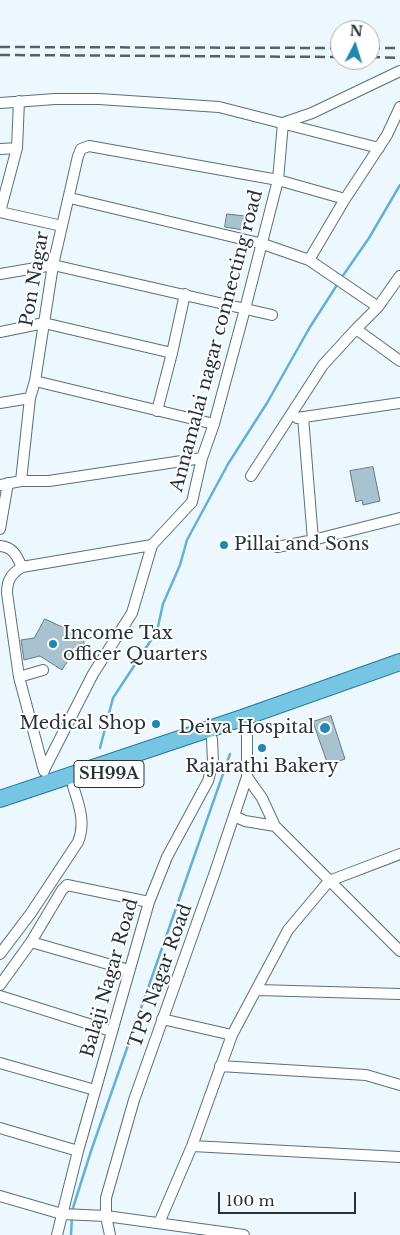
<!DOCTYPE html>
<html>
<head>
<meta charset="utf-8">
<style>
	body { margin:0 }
	#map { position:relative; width:400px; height:1235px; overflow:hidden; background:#edf8fe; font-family:"Libre Baskerville",serif }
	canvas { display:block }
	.north { position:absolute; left:330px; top:20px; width:50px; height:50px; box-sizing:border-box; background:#fff; border:1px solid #a9adaf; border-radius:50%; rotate:5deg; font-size:14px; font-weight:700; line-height:20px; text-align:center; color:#273237 }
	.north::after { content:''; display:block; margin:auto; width:18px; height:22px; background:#2286b0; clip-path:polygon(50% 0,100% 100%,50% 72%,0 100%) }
	.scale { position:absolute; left:218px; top:1192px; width:138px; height:22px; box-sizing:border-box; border:2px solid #273237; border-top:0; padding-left:6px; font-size:15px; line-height:18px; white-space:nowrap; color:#273237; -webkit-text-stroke:4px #fff; paint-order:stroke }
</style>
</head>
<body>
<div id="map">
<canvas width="400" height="1235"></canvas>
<div class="north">N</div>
<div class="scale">100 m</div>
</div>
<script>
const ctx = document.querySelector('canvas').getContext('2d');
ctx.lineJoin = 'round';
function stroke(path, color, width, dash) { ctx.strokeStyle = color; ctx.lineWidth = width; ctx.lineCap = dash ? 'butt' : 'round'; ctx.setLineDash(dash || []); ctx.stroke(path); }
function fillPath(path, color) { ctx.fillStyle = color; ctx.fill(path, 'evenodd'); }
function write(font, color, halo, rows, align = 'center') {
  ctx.font = font + ' "Libre Baskerville",serif'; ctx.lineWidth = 4; ctx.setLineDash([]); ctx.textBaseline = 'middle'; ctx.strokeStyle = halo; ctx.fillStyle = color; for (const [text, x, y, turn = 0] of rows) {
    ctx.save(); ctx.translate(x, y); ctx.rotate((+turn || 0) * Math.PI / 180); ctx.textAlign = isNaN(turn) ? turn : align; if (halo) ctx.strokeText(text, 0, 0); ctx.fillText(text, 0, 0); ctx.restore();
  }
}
const stream = new Path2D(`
	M342,277l27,-39 31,-53
	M100,748l13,-50 44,-67 6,-27 17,-39 7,-25 41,-76 39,-61 43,-76 27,-42
	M72,1211l19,-60 139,-397
	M71,1235l1,-18`);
const building = new Path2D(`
	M227,214l18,2 -2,14 -18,-3z
	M373,467l7,34 -17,4 -1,-5 -6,2 -6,-31z
	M45,619l26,12 10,-2 4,18 -10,2 -13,21 -22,-14 -16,4 -3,-20 13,-2z
	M331,716l14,43 -17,6 -15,-43z`);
const minor = new Path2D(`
	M0,103l55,-4h44l120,8 160,41
	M0,149l17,-1
	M70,198l193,46 46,16 69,47
	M0,212l62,14 -9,39 -18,116 -5,17 -9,83
	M0,212l17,-64 2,-47
	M62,226l16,-70 3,-7 8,-3 189,34 5,-57 29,-10 88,-42
	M309,260l36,-61 42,-64 13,-28
	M0,274l53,-9 219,50
	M400,276l-22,31 -22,22 44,32
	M0,332l44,-9 128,30 13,-59
	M35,381l179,43
	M0,403l30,-5
	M157,411l15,-58
	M303,417l10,123
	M297,418l103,-15
	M251,476l72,-111 33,-36
	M0,485l21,-4h28l153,-23
	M0,529l8,-46
	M0,546c14,1 17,11 22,21
	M277,547l32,-6 91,-23
	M43,670l-24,7 25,94
	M19,677l-12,-84c0,-13 4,-19 15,-26l130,-22
	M44,770l49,-96 39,-61 20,-68 40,-43 10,-44 12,-34 31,-115 33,-129 67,19
	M234,816l11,5 30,5 -13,-28 -15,-21
	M275,826l125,125
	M31,942l98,28
	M0,954l31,-41 47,-71c8,-19 1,-37 -5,-56
	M0,985l31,-43 31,-52 5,-5 82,17
	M257,990l143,4
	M0,996l111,35
	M162,1019l70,16
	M0,1063l95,27
	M220,1066l146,9 34,10
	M0,1128l78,23
	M192,1146l208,11
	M0,1196l62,18 44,2 138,19
	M159,1223l33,-77 40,-111 56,-105 41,-49 71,-27
	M57,1235l21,-84 71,-249 18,-45 41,-76 5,-19 -1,-23
	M110,1235l-4,-19v-18l28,-98 81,-228 32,-95v-49l-5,-10`);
const primary = new Path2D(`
	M0,799l242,-81 158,-56`);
const rail = new Path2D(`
	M0,47l340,1
	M370,48h30
	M0,55l340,2
	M370,57l30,1`);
const markers = [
	[224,545,5,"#2286b0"],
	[53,644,5,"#2286b0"],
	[156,724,5,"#2286b0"],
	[325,728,6,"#2286b0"],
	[262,748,5,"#2286b0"]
];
const shields = [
	[109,774,70]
];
const shieldNames = [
	["SH99A",109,774]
];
const streetNames = [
	["Pon Nagar",35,279,-80],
	["Annamalai nagar connecting road",217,341,-75],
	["TPS Nagar Road",161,976,-70],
	["Balaji Nagar Road",110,978,-74]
];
const poiNames = [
	["Pillai and Sons",234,545],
	["Income Tax",63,634],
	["officer Quarters",63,655],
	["Medical Shop",146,724,"right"],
	["Deiva Hospital",314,728,"right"],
	["Rajarathi Bakery",262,767,"center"]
];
stroke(stream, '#64b1d7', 2.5);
fillPath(building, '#a8c2d0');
stroke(building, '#637b88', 1);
stroke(minor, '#58707c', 12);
stroke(primary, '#1f789b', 18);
stroke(minor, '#fff', 10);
stroke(primary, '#76c5e3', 16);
stroke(rail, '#566167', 2.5, [10, 5]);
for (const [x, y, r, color] of markers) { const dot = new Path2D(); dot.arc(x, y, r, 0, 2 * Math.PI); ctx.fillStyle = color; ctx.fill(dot); stroke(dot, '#fff', 2); }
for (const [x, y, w] of shields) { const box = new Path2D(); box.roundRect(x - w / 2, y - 13.5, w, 27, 4); ctx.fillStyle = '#fff'; ctx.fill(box); stroke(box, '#273237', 1); }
write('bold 16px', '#273237', null, shieldNames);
write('18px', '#273237', '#fff', streetNames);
write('18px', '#273237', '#fff', poiNames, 'left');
</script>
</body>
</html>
